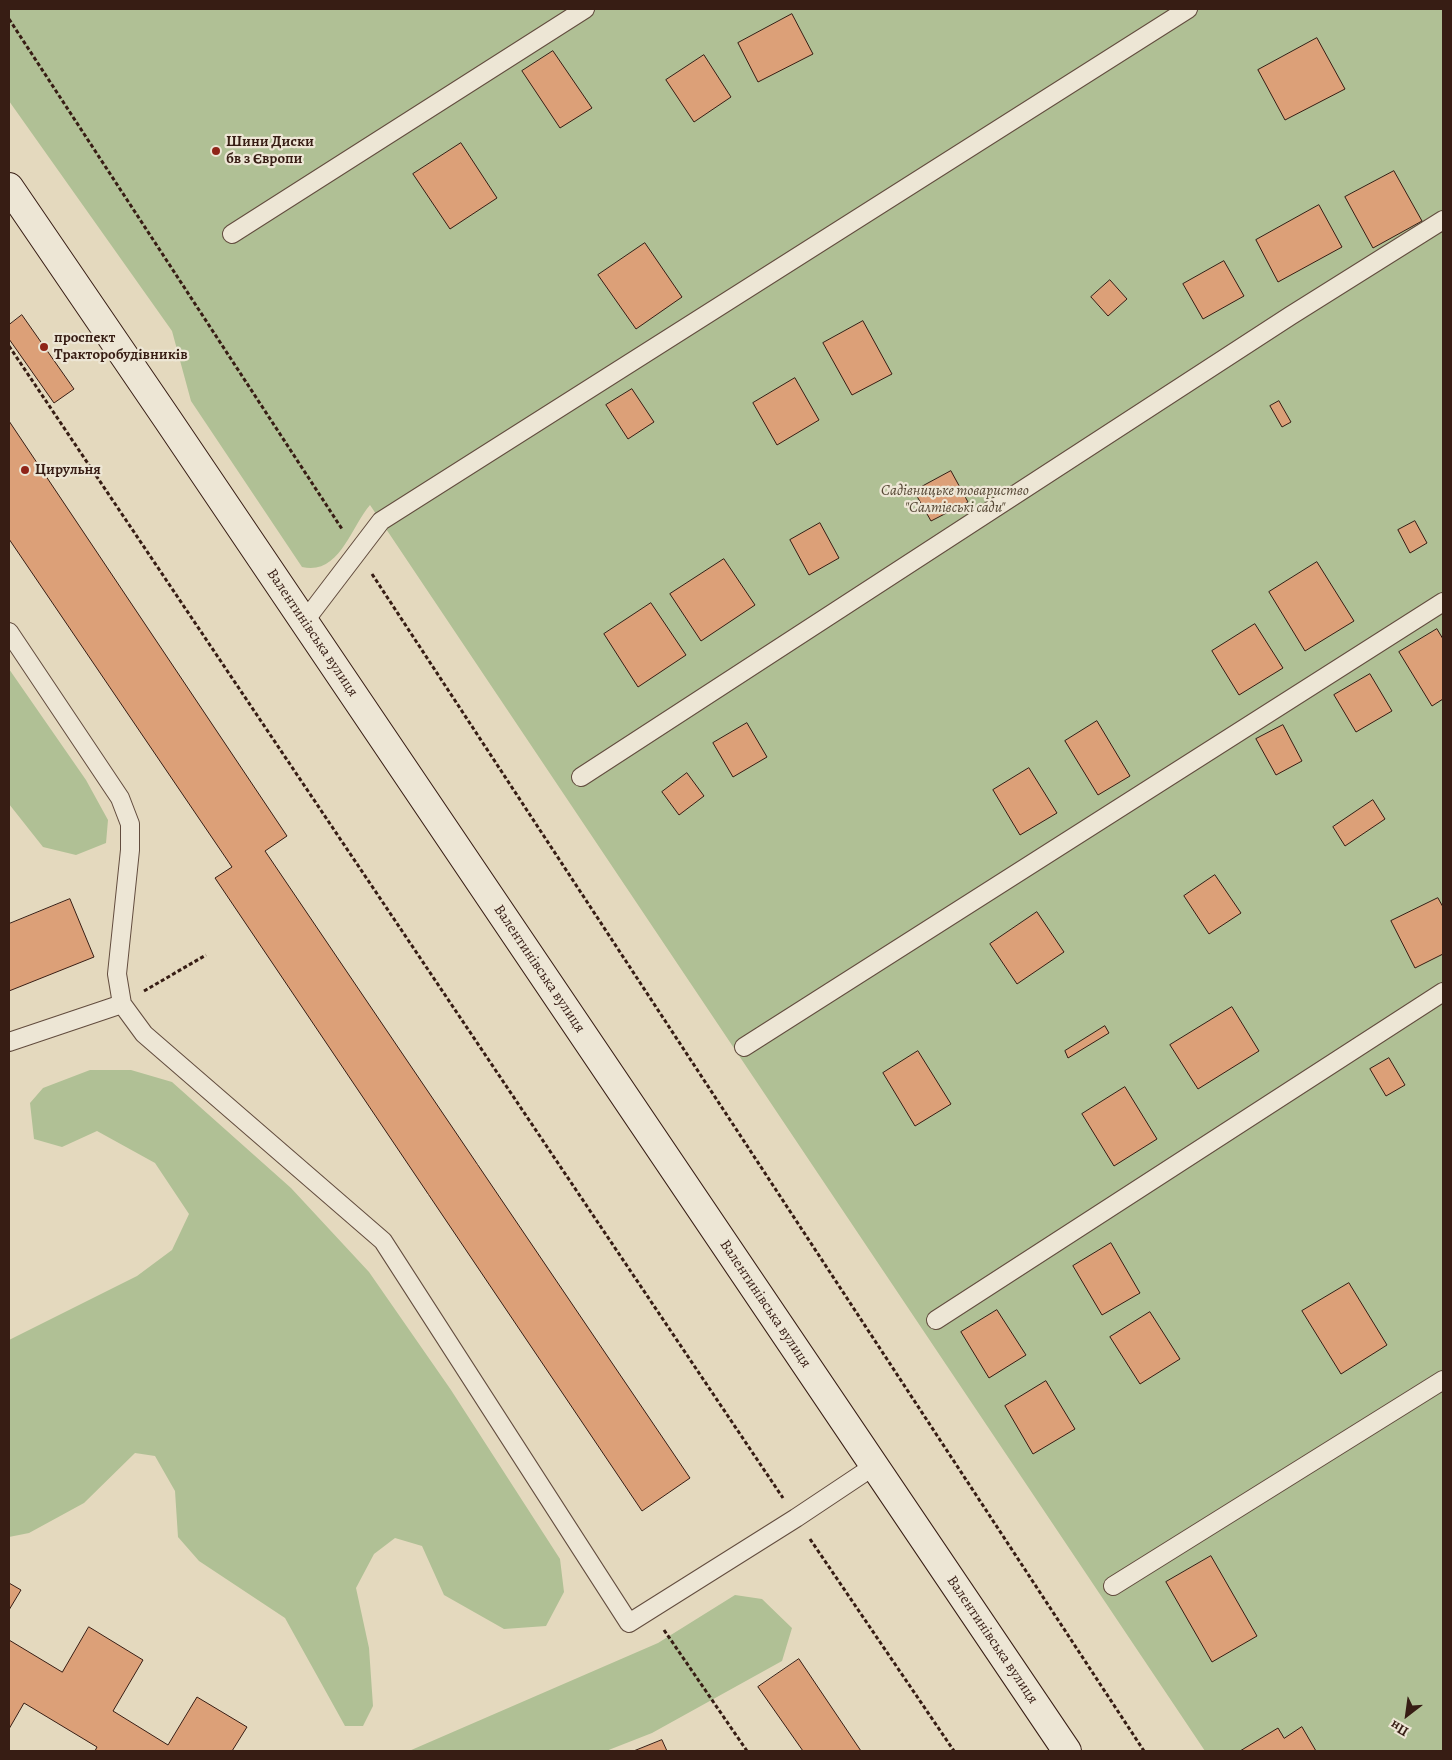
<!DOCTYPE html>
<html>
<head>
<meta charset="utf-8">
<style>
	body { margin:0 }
	#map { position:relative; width:1452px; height:1760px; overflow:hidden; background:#e4d9be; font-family:Alegreya,serif }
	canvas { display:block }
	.frame { position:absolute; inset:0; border:10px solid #371d14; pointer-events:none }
	.north { position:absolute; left:1382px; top:1690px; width:50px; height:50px; -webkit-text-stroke:4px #ede6d5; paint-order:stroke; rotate:210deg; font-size:14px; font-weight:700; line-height:20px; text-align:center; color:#371d14 }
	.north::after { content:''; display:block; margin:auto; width:18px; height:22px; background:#371d14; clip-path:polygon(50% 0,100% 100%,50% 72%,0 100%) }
</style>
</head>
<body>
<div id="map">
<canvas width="1452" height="1760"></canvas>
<div class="frame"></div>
<div class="north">Пн</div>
</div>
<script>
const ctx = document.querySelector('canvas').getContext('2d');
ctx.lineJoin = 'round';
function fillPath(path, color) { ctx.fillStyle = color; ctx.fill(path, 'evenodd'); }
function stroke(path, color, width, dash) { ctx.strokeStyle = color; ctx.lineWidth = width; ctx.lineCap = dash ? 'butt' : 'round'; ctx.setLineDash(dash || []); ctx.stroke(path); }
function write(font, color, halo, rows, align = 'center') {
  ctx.font = font + ' Alegreya,serif'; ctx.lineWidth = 4.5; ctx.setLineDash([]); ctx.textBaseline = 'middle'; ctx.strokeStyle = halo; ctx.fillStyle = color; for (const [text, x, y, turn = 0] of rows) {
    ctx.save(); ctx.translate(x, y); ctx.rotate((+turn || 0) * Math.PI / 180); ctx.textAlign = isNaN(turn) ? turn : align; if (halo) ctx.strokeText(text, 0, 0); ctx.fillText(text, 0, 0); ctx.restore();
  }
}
const green = new Path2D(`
	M9,9h1434v1742h-238l-835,-1246c-19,22 -31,71 -68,62l-111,-166 -19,-70 -163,-230z
	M9,669l77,111 22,40 -2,23 -30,12 -33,-8 -34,-43z
	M90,1070h41l41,12 119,106 78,84 82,118 109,169 4,33 -18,34 -42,3 -60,-34 -22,-49 -27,-8 -21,16 -18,34 13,60 4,58 -10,20h-18l-60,-108 -86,-57 -21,-24 -3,-46 -20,-35 -20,-3 -51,50 -55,30 -20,4v-197l128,-64 35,-26 17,-36 -34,-51 -58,-32 -35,16 -28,-8 -4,-36 13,-15z
	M735,1595l27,4 30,29 -10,33 -130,72 -46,18h-197l249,-108z`);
const building = new Path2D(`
	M792,14l21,40 -55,28 -20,-39z
	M1317,38l28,51 -60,31 -27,-50z
	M553,51l39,57 -32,20 -38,-57z
	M704,55l27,42 -37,25 -28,-42z
	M461,143l36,55 -47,31 -37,-55z
	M1394,171l28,50 -49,27 -28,-51z
	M1319,205l23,42 -64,35 -22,-42z
	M645,243l37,54 -46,32 -38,-54z
	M1224,261l20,35 -41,23 -20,-35z
	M1110,280l17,19 -19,17 -17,-19z
	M22,315l52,74 -20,14 -45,-64v-14z
	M863,321l29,53 -40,21 -29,-52z
	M795,378l24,42 -42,25 -24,-42z
	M632,389l22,33 -26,17 -22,-34z
	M1279,401l12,21 -9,5 -12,-21z
	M9,421l278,415 -22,15 425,627 -48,33 -427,-633 17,-11 -223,-328z
	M951,471l17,31 -37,19 -17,-30z
	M1415,521l12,22 -17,10 -12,-23z
	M820,523l19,35 -30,17 -19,-35z
	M724,559l31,46 -54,36 -31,-47z
	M1317,562l37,59 -49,30 -36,-59z
	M651,603l35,52 -48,32 -34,-53z
	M1255,624l28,44 -44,27 -27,-44z
	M1437,629l6,10v60l-11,7 -33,-54z
	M1370,674l22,37 -36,21 -22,-37z
	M1097,721l33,55 -32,19 -33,-54z
	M747,723l20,34 -34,20 -20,-34z
	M1283,725l19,36 -26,14 -20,-36z
	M1029,768l28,45 -37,22 -27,-45z
	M687,773l17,23 -25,19 -17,-23z
	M1373,800l12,19 -40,27 -12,-19z
	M1215,875l26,38 -32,21 -25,-38z
	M1438,898l5,9v47l-28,14 -24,-47z
	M70,899l24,58 -85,34v-67z
	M1037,912l27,40 -47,32 -27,-40z
	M1232,1007l27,44 -61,38 -28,-44z
	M1105,1026l4,7 -41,25 -3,-7z
	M918,1051l33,53 -36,22 -32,-53z
	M1389,1058l16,27 -19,11 -16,-27z
	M1125,1087l32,52 -43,27 -32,-52z
	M1111,1243l29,50 -38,22 -29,-49z
	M1349,1283l38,62 -46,29 -39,-63z
	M997,1310l29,45 -37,23 -28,-46z
	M1150,1312l30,47 -40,25 -30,-47z
	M1046,1381l29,48 -42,25 -28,-48z
	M1211,1556l46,80 -45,26 -46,-80z
	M9,1583l12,7 -12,20z
	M89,1627l54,33 -30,51 55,34 29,-48 50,30 -15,24h-137l2,-4 -73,-44 -15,26v-89l53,32z
	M799,1659l62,92h-58l-45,-64z
	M1302,1727l14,24h-76l38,-23 6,10z
	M662,1740l5,11h-33z`);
const path = new Path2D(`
	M9,19l333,510
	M9,346l774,1152
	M372,574l772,1177
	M144,991l62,-36
	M810,1539l144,212
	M664,1630l83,121`);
const lane = new Path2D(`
	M232,234l353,-225
	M304,622l77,-101 807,-512
	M9,632l111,166 10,26v26l-13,124 5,30 22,30 239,207 246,382 167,-105 78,-52
	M581,777l709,-461 153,-96
	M9,1042l113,-38
	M744,1047l699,-445
	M936,1320l507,-328
	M1113,1586l330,-206`);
const secondary = new Path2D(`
	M9,187l159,233 899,1331`);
const markers = [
	[216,151,5,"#8f2418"],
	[44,347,5,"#8f2418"],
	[25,470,5,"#8f2418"]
];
const poiNames = [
	["Шини Диски",226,142],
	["бв з Європи",226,159],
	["проспект",54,338],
	["Тракторобудівників",54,355],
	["Цирульня",35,470]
];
const parkNames = [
	["Садівницьке товариство",955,491],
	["\"Салтівські сади\"",955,508]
];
const streetNames = [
	["Валентинівська вулиця",312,633,56],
	["Валентинівська вулиця",539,969,56],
	["Валентинівська вулиця",765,1304,56],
	["Валентинівська вулиця",992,1640,56]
];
fillPath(green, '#b0c095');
fillPath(building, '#dca078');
stroke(building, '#371d14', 1);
stroke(lane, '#624c3e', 20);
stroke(secondary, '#371d14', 30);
stroke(path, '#371d14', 3, [4, 2.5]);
stroke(lane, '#ede6d5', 18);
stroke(secondary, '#ede6d5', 28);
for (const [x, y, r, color] of markers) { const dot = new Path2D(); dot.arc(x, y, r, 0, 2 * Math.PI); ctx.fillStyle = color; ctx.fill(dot); stroke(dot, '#ede6d5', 2); }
write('bold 15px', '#371d14', '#ede6d5', poiNames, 'left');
write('italic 15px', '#554634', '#ede6d5', parkNames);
write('15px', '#371d14', '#ede6d5', streetNames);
</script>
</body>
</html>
